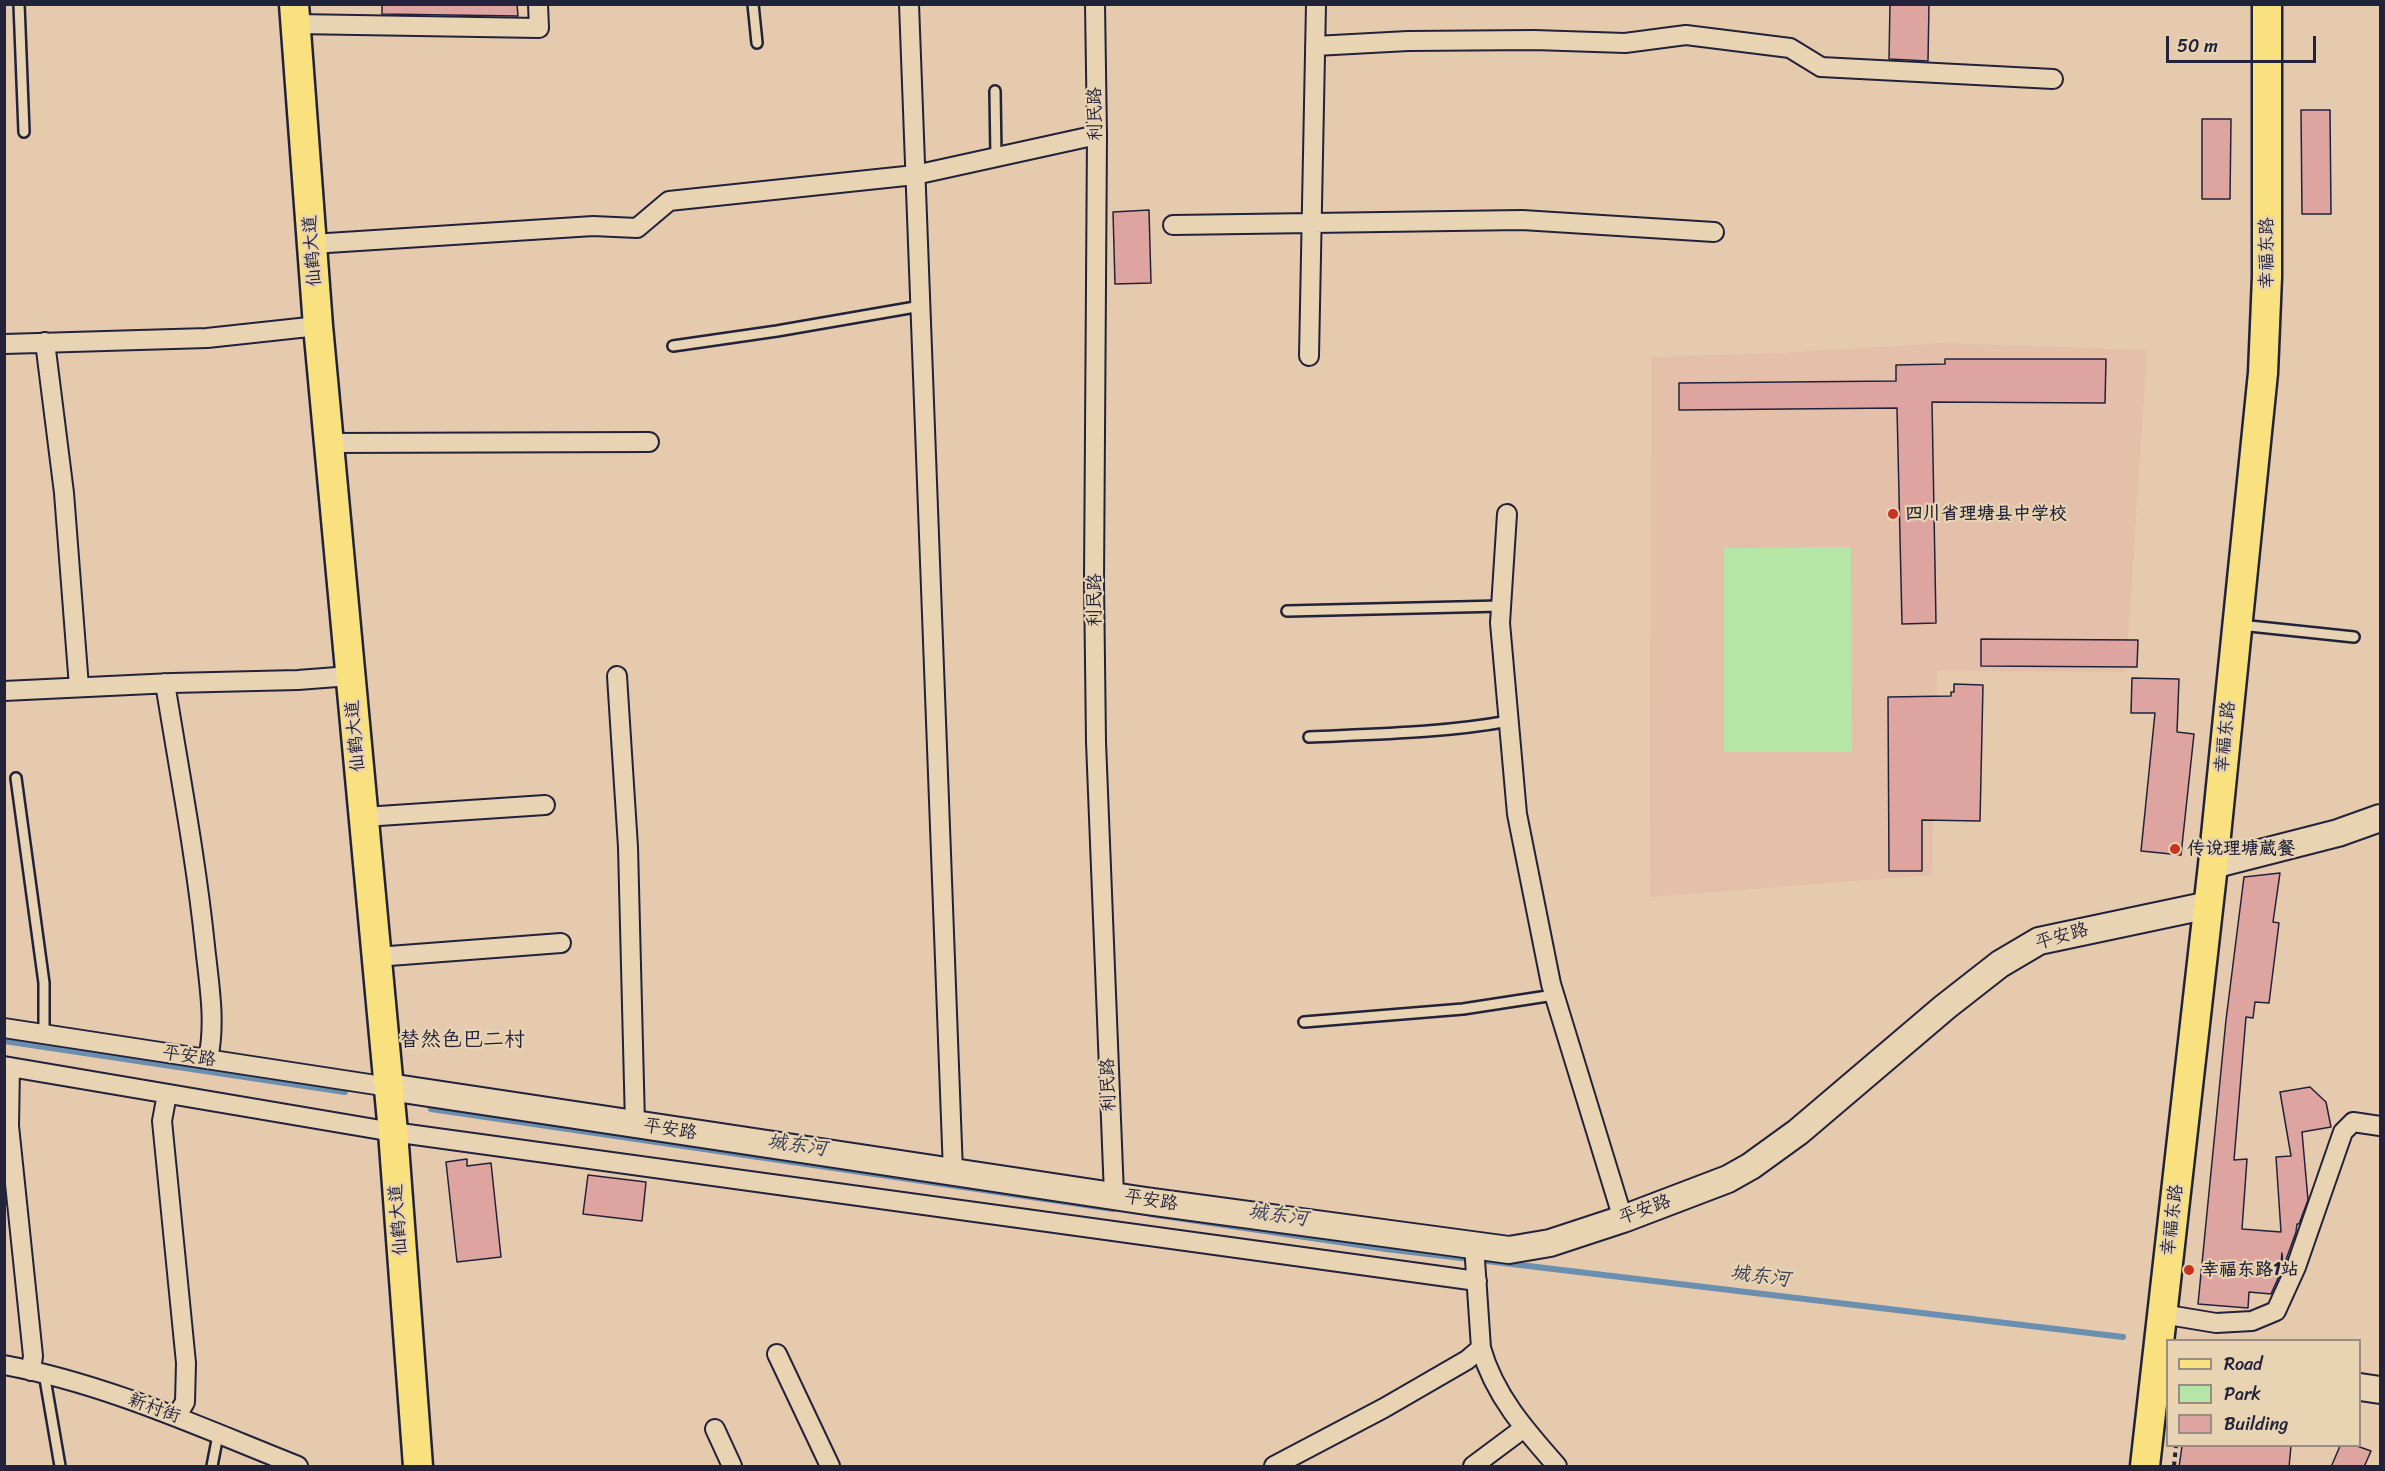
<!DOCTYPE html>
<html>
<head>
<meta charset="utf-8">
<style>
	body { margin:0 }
	#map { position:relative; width:2385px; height:1471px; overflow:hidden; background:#e6caae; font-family:Sriracha,sans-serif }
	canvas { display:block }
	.frame { position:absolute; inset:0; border:6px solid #22223b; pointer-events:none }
	.legend { position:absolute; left:2166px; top:1339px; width:195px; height:108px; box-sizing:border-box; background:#e8d3b2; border:2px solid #998c82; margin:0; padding:8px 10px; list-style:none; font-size:18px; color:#22223b }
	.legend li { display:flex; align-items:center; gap:12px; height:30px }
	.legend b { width:30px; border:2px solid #998c82 }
	.scale { position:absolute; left:2166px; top:36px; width:150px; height:27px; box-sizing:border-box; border:3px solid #22223b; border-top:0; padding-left:8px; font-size:18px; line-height:21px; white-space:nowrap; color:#22223b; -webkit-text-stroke:4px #e8d3b2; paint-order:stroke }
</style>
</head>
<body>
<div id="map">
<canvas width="2385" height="1471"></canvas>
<div class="frame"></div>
<ul class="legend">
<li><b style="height:8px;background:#fae180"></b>Road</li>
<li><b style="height:16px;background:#b6e6a6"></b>Park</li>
<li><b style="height:16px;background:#dea4a0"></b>Building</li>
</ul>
<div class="scale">50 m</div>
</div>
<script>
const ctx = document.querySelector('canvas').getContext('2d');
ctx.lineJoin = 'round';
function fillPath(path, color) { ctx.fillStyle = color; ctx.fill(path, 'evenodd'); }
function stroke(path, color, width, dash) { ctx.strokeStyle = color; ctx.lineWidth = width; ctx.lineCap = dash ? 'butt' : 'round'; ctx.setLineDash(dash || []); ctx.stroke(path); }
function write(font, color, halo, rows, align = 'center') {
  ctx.font = font + ' Sriracha,"LXGW WenKai TC",sans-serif'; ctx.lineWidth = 4.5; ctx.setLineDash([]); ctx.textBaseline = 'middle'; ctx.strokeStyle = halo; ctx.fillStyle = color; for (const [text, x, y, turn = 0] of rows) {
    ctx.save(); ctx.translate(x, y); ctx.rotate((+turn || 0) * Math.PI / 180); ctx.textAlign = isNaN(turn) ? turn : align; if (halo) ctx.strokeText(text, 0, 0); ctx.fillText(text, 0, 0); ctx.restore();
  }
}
const built = new Path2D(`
	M1945,343l202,7 -21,322 -189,-1 -5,204 -282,22 1,-540 126,-4z`);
const green = new Path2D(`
	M1851,547l1,205h-128v-204z`);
const stream = new Path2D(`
	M4,1041l341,51
	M431,1109l682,100
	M1150,1214l236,35 737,88`);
const building = new Path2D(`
	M382,4h135l1,12 -136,-2z
	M1890,4h39l-1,57 -39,-2z
	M2301,110h29l1,104h-29z
	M2202,119h29l-1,80h-28z
	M1149,210l2,73 -36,1 -2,-72z
	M1945,359h161l-1,44 -173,-1 4,221 -34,1 -5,-216 -218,2v-27l217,-2v-16l49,-1z
	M1981,639l157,1 -1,27 -156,-1z
	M2132,678l47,1 -2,53 17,2 -13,121 -40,-4 14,-138h-24z
	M1954,684l29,1 -3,136 -58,-1v51h-33l-1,-174 63,-1v-4h3z
	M2280,873l-7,49 6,1 -10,80 -14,-1 -2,16 -7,-1 -12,143 13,-1 -5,70 39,3 -5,-75 15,-1 -11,-64 30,-5 16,15 5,25 -29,5 6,68 -9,24h-2l-1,8 -13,36 -1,-15 -2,21 -9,20 -22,-2 -1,16 -50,-4 28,-284 18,-143z
	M467,1159v7l24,-3 10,94 -44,5 -11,-100z
	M588,1175l58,7 -4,39 -59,-7z
	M2182,1446h109l-2,21h-110z
	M2340,1446h17l14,5 -7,16h-33z`);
const path = new Path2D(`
	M2174,1466l2,-20`);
const lane = new Path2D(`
	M19,4l5,128
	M753,4l4,39
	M995,91l1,66
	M673,346l104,-15 144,-25
	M1287,611l214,-5
	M2240,625l114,12
	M1309,737c67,-3 134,-4 200,-16
	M16,778l28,205v51
	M1304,1022l159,-13 91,-14
	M44,1373l16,93
	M212,1466l6,-31`);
const street = new Path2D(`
	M909,4l44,1168
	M1095,4l2,131 -3,446 2,161 18,453
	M296,24l243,4 -1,-24
	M1315,46l93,-5 126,-1 91,3 61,-8 104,13 31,19 232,12
	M1173,225l349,-5 192,12
	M312,244l281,-18 44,2 32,-27 246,-26 182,-40
	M45,342l19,151 15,194
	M4,344l203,-6 111,-12
	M1309,356l7,-352
	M329,443l320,-1
	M1507,514l-7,109 17,191 34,170 72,235
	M617,676l11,171 7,277
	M165,683c14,87 31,175 40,263 4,38 11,76 3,113
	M4,691l168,-8 126,-3 52,-4
	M364,817l181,-12
	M376,957l185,-14
	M4,1028l385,59
	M4,1066l389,66 1084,149
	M10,1067l-1,59 24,230 -2,15
	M167,1094l-5,27 24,242 -1,39 -9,15
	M1474,1245l7,103c13,47 45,83 76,118
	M2162,1314l54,9 36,-2 24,-10 20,-44 47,-135 10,-10 27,4
	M777,1354l53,112
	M4,1365c103,19 198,63 294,101
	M715,1429l17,37
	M1274,1466l110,-58 83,-48 14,-12
	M1473,1466l51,-38`);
const secondary = new Path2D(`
	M2213,865l125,-32 42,-15
	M389,1087l757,114 363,49 41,-7 73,-24 105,-40 23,-13 47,-34 147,-125 55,-43 39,-23 170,-36
	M2360,1387l20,3`);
const primary = new Path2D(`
	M294,4l24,322 75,806 25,334
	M2145,1466l68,-601 50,-492 4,-96v-273`);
const markers = [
	[1893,514,6,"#c8321e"],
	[2175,849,6,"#c8321e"],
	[2189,1270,6,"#c8321e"]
];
const streetNames = [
	["利民路",1096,114,-91],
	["仙鹤大道",313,251,-94],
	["幸福东路",2267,253,-90],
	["利民路",1095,600,-90],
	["仙鹤大道",356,736,-95],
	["幸福东路",2226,737,-84],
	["平安路",2062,937,-16],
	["平安路",189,1057,9],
	["利民路",1109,1085,-92],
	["平安路",670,1130,9],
	["平安路",1151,1201,9],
	["平安路",1645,1210,-20],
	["仙鹤大道",399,1220,-94],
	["幸福东路",2173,1220,-83],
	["新村街",154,1409,20]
];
const poiNames = [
	["四川省理塘县中学校",1905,514],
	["传说理塘蔵餐",2187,849],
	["幸福东路1站",2201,1270]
];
const waterNames = [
	["城东河",797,1146,8],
	["城东河",1278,1216,8],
	["城东河",1760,1277,7]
];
const quarterNames = [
	["替然色巴二村",462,1041]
];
fillPath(built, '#e4bfaa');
fillPath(green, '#b6e6a6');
stroke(stream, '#6b8faf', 6);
fillPath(building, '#dea4a0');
stroke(building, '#22223b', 1.5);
stroke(lane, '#22223b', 14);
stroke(street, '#22223b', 22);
stroke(secondary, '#22223b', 30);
stroke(primary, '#22223b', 33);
stroke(path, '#22223b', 4, [4.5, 4.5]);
stroke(lane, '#e8d3b2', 9);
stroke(street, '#e8d3b2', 18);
stroke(secondary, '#e8d3b2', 26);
stroke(primary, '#fae180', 28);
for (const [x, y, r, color] of markers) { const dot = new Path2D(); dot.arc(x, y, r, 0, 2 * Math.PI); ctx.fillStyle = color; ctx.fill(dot); stroke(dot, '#e8d3b2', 2); }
write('18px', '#22223b', '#e8d3b2', streetNames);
write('bold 18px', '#22223b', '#e8d3b2', poiNames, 'left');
write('italic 20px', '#343d58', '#e8d3b2', waterNames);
write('21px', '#22223b', '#e8d3b2', quarterNames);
</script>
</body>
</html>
